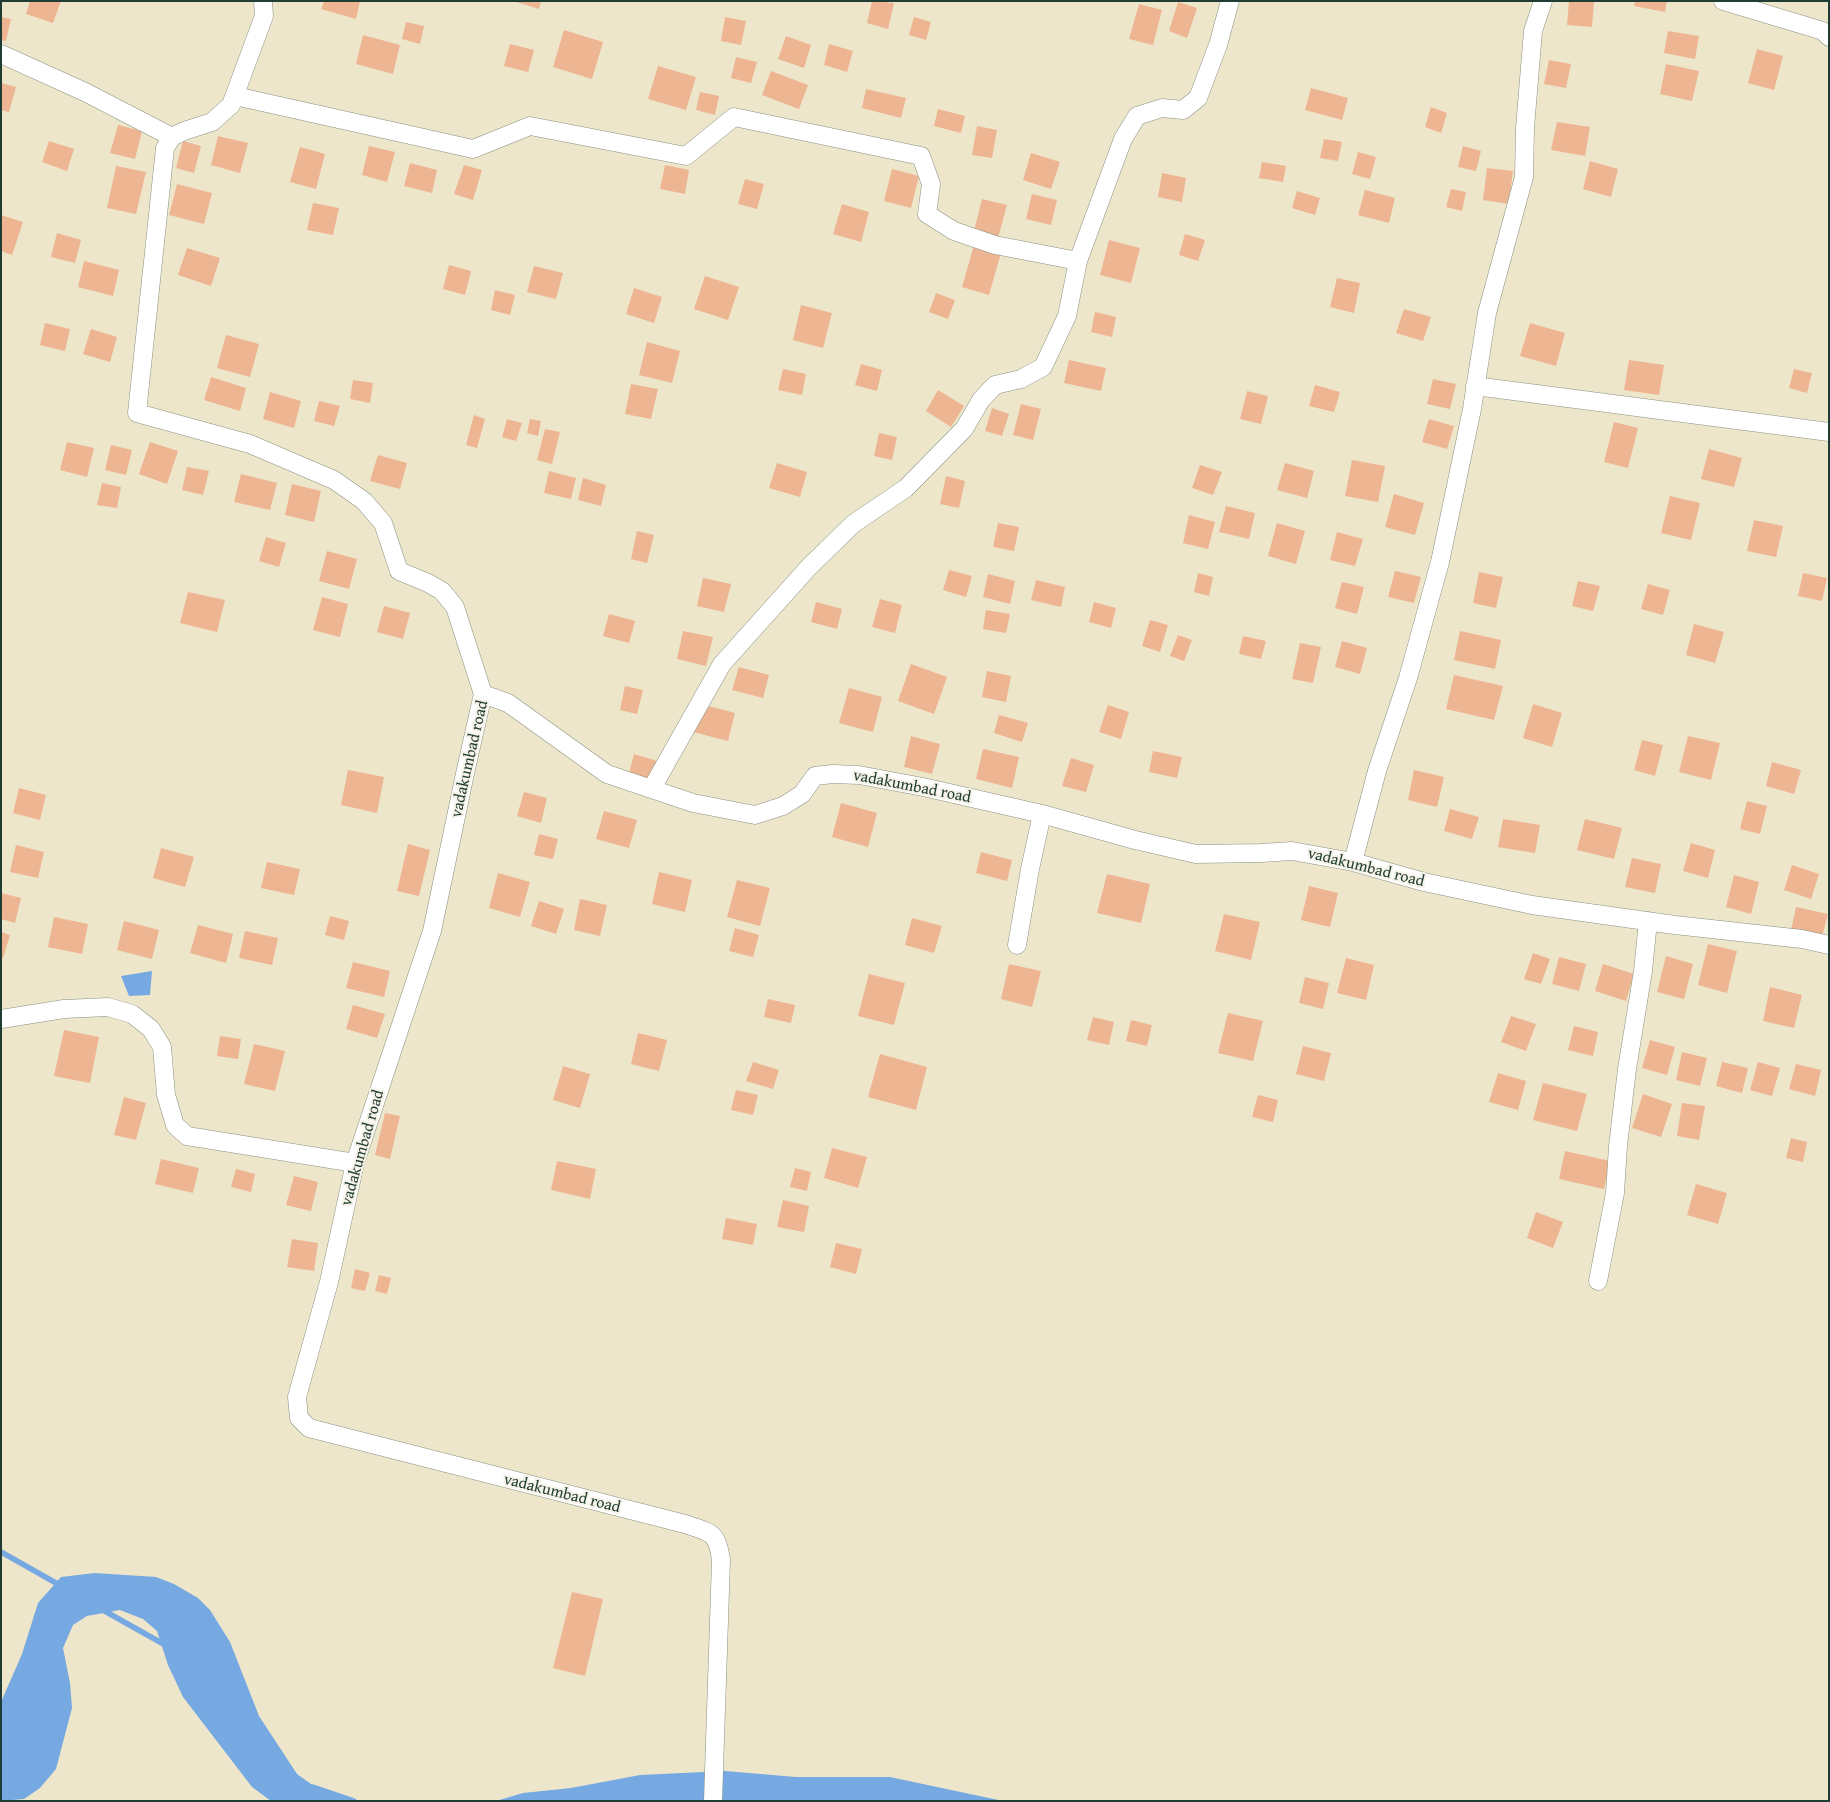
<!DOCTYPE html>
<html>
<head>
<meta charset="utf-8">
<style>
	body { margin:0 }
	#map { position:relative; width:1830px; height:1802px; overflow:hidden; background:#eee6cb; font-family:"Gentium Book Plus",serif }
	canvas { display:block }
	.frame { position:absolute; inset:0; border:2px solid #1f3d34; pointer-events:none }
</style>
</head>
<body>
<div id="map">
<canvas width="1830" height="1802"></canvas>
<div class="frame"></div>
</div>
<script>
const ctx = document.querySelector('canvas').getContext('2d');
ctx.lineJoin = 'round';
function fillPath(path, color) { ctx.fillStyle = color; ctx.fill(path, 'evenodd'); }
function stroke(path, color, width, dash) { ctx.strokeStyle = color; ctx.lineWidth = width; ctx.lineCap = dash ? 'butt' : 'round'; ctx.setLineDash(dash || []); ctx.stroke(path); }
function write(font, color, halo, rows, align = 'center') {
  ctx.font = font + ' "Gentium Book Plus",serif'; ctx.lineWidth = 4; ctx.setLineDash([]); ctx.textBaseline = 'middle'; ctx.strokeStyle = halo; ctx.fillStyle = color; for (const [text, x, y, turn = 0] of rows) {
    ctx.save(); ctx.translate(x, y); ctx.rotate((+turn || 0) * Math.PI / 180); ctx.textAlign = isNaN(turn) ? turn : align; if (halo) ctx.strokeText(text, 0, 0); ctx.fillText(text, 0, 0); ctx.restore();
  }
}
const water = new Path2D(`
	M152,971l-2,24 -21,1 -8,-20z
	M95,1573l61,4 18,7 24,14 12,12 20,32 29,74 38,58 28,20 25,7h-79l-19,-14 -69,-90 -15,-32 -11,-34 -14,-12 -23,-9 -33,6 -14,9 -10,23 7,35 2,25 -16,61 -16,19 -16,11 -23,2v-99l21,-48 16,-51 23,-26z
	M725,1771l71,6h94l113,24h-507l27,-8 48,-5 69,-13z`);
const stream = new Path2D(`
	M1,1552l62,35
	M101,1609l66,37
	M313,1787l41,14`);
const building = new Path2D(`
	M30,1h31l-8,22 -27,-9z
	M324,1h36l-4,18 -35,-10z
	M513,1h28l-2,8z
	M872,1l22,2 -6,26 -21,-6z
	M1569,1h25l-2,26 -25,-2z
	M1635,1h32l-2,11 -31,-6z
	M1178,2l19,6 -10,30 -18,-7z
	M1139,4l23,6 -9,35 -24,-6z
	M1,17l10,2 -5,22 -5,-1z
	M725,17l21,4 -5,24 -20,-4z
	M914,17l17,5 -5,18 -17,-5z
	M406,22l18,4 -4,18 -18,-5z
	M564,30l39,12 -11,37 -39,-12z
	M1668,31l31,5 -4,23 -31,-6z
	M363,35l37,10 -7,29 -37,-10z
	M786,36l25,9 -7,23 -26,-9z
	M510,44l24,6 -6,22 -24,-6z
	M829,44l24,7 -6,21 -23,-7z
	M1757,49l26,7 -9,34 -26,-7z
	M736,57l21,5 -6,21 -20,-5z
	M1549,60l22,4 -5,24 -22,-4z
	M1666,64l33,7 -7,30 -32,-7z
	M658,66l38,11 -10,33 -38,-11z
	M771,71l37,14 -9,24 -37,-14z
	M1,83l15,4 -7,25 -8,-2z
	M1311,88l37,10 -6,22 -37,-10z
	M866,89l40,9 -5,20 -39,-10z
	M700,92l19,4 -4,19 -19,-5z
	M1431,107l16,6 -6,20 -16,-6z
	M938,109l27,7 -4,17 -27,-7z
	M1557,122l33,5 -5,29 -34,-6z
	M118,125l24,6 -7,28 -25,-6z
	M977,126l20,4 -5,28 -20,-3z
	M218,136l30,7 -8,30 -29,-8z
	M1324,139l18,3 -4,19 -18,-3z
	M49,141l25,8 -7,22 -25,-9z
	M183,141l18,5 -7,27 -18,-5z
	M369,146l26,6 -8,30 -25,-7z
	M1463,146l18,5 -5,20 -18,-4z
	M300,147l25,7 -9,35 -26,-7z
	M1358,152l18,5 -6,22 -18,-5z
	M1031,153l29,9 -9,27 -28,-9z
	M1590,161l28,8 -7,28 -28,-8z
	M1262,162l24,4 -3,16 -24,-4z
	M410,163l27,7 -5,23 -28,-7z
	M464,165l18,5 -9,30 -19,-6z
	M665,165l24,5 -4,24 -25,-5z
	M116,166l30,6 -10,42 -29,-6z
	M1487,168l26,3 -4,33 -26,-4z
	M892,169l27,7 -8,32 -27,-7z
	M1162,173l24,5 -4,24 -24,-5z
	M745,179l19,5 -7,25 -19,-5z
	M177,184l35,9 -8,31 -35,-9z
	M1451,189l15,3 -4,19 -16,-4z
	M1365,190l30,8 -6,25 -31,-8z
	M1297,191l23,7 -5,17 -23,-7z
	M1032,194l25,6 -6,25 -25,-6z
	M982,199l25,6 -9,33 -24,-7z
	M313,203l26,5 -6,27 -26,-5z
	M842,204l27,8 -8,30 -28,-8z
	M1,215l22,7 -11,33 -11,-4z
	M57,233l24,7 -6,23 -24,-6z
	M1185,234l20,6 -7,21 -19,-6z
	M1109,240l31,8 -9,35 -31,-8z
	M974,245l27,8 -12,42 -27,-8z
	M187,248l33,10 -9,28 -33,-11z
	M84,261l35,9 -6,26 -35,-9z
	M449,265l22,6 -6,24 -22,-6z
	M534,266l29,7 -7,26 -29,-7z
	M705,276l34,11 -11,33 -34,-11z
	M1337,278l23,5 -6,30 -24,-6z
	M634,288l28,9 -8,26 -28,-9z
	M495,290l20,5 -5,20 -19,-5z
	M936,293l19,7 -7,19 -19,-7z
	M801,305l31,8 -9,35 -30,-8z
	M1404,309l27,8 -8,24 -27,-8z
	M1095,312l21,5 -4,20 -21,-5z
	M45,323l25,6 -5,22 -25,-6z
	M1530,323l35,10 -9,33 -36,-10z
	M91,329l26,8 -7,25 -27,-8z
	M226,335l33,9 -9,33 -33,-9z
	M647,342l33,9 -8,32 -33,-8z
	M1069,360l37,8 -5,23 -37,-8z
	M1629,360l35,5 -5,30 -35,-5z
	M861,364l21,6 -5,21 -22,-6z
	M783,369l23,5 -4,21 -24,-5z
	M1794,369l18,4 -5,20 -18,-5z
	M211,377l35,11 -6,23 -36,-11z
	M1433,379l23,5 -6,25 -23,-5z
	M353,380l20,3 -3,20 -20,-4z
	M631,384l27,5 -7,30 -26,-5z
	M1315,385l25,7 -6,20 -25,-6z
	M938,390l26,16 -13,21 -25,-16z
	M1247,391l21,5 -7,28 -21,-5z
	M270,392l31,9 -7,27 -31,-9z
	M319,401l21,5 -6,20 -20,-5z
	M1021,404l20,5 -8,31 -20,-5z
	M992,408l17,6 -7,22 -17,-5z
	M474,415l11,4 -8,29 -11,-3z
	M507,419l15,4 -6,18 -14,-4z
	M530,419l11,2 -3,15 -11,-3z
	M1429,419l25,7 -7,23 -25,-7z
	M1614,422l24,6 -10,40 -24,-6z
	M545,429l15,3 -8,32 -15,-4z
	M879,433l18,4 -5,23 -18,-4z
	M67,442l27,6 -7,29 -27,-7z
	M150,442l28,9 -11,33 -28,-10z
	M111,445l21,5 -6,25 -21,-5z
	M1709,449l33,9 -8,29 -33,-8z
	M378,455l29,8 -7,26 -30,-8z
	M1352,460l33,6 -7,36 -33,-6z
	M777,463l30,9 -7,25 -31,-9z
	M1285,463l29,8 -7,27 -30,-8z
	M1200,465l22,7 -9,23 -21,-7z
	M187,467l22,4 -6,24 -21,-5z
	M549,471l27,7 -5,21 -27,-6z
	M241,474l36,9 -7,27 -36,-8z
	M946,476l19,5 -6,27 -19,-4z
	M583,478l23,7 -5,21 -23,-6z
	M102,483l19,4 -4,21 -20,-3z
	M292,484l29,7 -7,31 -29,-7z
	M1394,494l30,9 -9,32 -30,-8z
	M1670,496l30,7 -9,37 -30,-7z
	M1226,506l29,7 -6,26 -30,-7z
	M1189,515l26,7 -7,27 -25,-6z
	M1754,520l29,6 -7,31 -29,-6z
	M998,523l21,4 -5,24 -21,-4z
	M1277,523l28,8 -9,33 -28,-8z
	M637,531l17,4 -7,28 -16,-4z
	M1337,532l26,7 -8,27 -25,-6z
	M266,537l20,6 -7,24 -20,-6z
	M327,551l30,8 -8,30 -30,-8z
	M949,570l23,6 -6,21 -23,-7z
	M1395,571l26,6 -7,26 -26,-6z
	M1479,572l24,5 -7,31 -23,-5z
	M1198,573l15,4 -4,19 -15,-4z
	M1803,573l24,5 -5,23 -24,-5z
	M988,574l27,7 -5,23 -27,-7z
	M703,578l28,6 -7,28 -27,-6z
	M1036,580l29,7 -4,20 -30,-7z
	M1578,581l22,5 -7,25 -21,-5z
	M1342,582l22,5 -7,27 -22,-6z
	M1648,584l22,6 -7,25 -22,-6z
	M188,592l37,8 -8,32 -37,-9z
	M322,597l26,7 -8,33 -27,-7z
	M880,599l22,6 -7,28 -23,-6z
	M816,602l26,7 -5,20 -26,-7z
	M1094,602l22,6 -5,20 -22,-6z
	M384,606l26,7 -7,26 -26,-7z
	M986,610l24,4 -4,19 -23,-4z
	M609,614l26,7 -6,22 -26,-7z
	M1150,620l18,5 -8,27 -18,-6z
	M1694,624l30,8 -9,31 -29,-8z
	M683,631l30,6 -7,29 -29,-7z
	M1460,631l41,9 -6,29 -41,-9z
	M1178,635l14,5 -8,21 -14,-5z
	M1243,636l23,5 -5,18 -22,-5z
	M1342,641l25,7 -7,26 -25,-7z
	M1300,643l21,4 -8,36 -21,-4z
	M911,664l36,13 -13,37 -36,-13z
	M739,667l30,8 -6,23 -31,-8z
	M987,671l24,5 -5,26 -24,-5z
	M1454,675l49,11 -9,34 -48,-11z
	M625,686l18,4 -6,24 -17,-4z
	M849,688l33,9 -9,35 -34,-9z
	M701,704l34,9 -7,28 -35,-9z
	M1533,704l29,9 -10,34 -29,-9z
	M1108,705l21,7 -8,27 -22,-7z
	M999,715l29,8 -6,19 -28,-9z
	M911,736l29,8 -8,30 -28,-7z
	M1688,736l32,7 -9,37 -32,-8z
	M1642,740l21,5 -8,31 -21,-6z
	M983,749l36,8 -7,31 -36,-9z
	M1153,751l29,6 -5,21 -28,-6z
	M634,754l23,7 -6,19 -22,-7z
	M1071,758l23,7 -8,27 -24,-6z
	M1772,762l29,8 -7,24 -28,-8z
	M348,770l36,7 -7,36 -36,-8z
	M1414,770l30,7 -7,30 -29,-7z
	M19,788l27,7 -6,25 -27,-7z
	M524,792l23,6 -6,25 -24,-7z
	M1747,801l20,5 -7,28 -20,-5z
	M841,803l36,10 -9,34 -36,-10z
	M1450,809l29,8 -7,22 -28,-8z
	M604,811l33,9 -8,28 -33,-9z
	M1503,819l37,6 -5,28 -37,-6z
	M1585,819l37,9 -8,31 -37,-9z
	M539,834l19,5 -5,20 -19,-4z
	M1691,843l24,7 -7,28 -25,-7z
	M408,844l22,6 -11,46 -22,-5z
	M16,845l28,7 -6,26 -28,-6z
	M161,848l33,9 -9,30 -32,-9z
	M981,852l31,8 -5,21 -31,-8z
	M1632,858l29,6 -6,29 -30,-6z
	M267,862l33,7 -6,26 -33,-7z
	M1792,865l27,9 -8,25 -27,-9z
	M659,872l33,8 -7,32 -33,-8z
	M498,873l32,9 -10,35 -31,-9z
	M1107,874l43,10 -9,39 -44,-10z
	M1734,875l25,7 -8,32 -25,-7z
	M737,880l33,8 -10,38 -33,-9z
	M1309,886l29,7 -8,34 -29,-7z
	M1,893l20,5 -6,25 -14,-4z
	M580,899l27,6 -7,31 -26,-6z
	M539,901l25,8 -8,25 -25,-8z
	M1796,907l32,7 -6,23 -31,-7z
	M1224,914l36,8 -9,38 -36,-9z
	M330,916l19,5 -5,19 -19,-5z
	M54,917l34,7 -6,30 -34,-7z
	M912,918l30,8 -8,27 -29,-8z
	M124,921l35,9 -7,29 -35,-9z
	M198,925l35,9 -7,29 -36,-10z
	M735,928l24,7 -6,22 -24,-6z
	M245,931l33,7 -6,27 -33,-7z
	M1,932l9,3 -7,23h-2z
	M1708,944l29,7 -10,42 -29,-8z
	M1533,953l17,6 -9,25 -17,-5z
	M1666,956l27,8 -9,35 -27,-7z
	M1559,957l27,7 -7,27 -27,-7z
	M1346,958l28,7 -8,35 -29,-7z
	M353,962l37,9 -6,26 -38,-9z
	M1009,964l32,7 -9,36 -31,-8z
	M1603,964l31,10 -8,27 -31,-10z
	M869,974l36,9 -11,42 -36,-9z
	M1305,977l24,6 -6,26 -24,-6z
	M1770,987l32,8 -8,33 -31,-7z
	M768,999l27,6 -4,18 -27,-6z
	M353,1005l32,9 -8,24 -31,-9z
	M1228,1013l35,8 -10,40 -35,-8z
	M1511,1016l25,8 -10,27 -25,-9z
	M1093,1017l21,5 -5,23 -22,-5z
	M1131,1020l21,5 -5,21 -21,-5z
	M1574,1026l24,6 -5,24 -25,-6z
	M64,1030l35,7 -9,46 -36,-7z
	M638,1033l29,7 -8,31 -28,-7z
	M220,1036l21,3 -3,20 -21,-3z
	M1650,1040l25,7 -8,28 -25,-7z
	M254,1044l31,7 -10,40 -31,-7z
	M1303,1046l28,7 -7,28 -28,-7z
	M1682,1052l25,6 -7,28 -24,-6z
	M880,1054l47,13 -11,43 -48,-13z
	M753,1062l26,8 -6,19 -27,-8z
	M1722,1062l26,6 -6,25 -26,-7z
	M1758,1062l22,6 -8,28 -22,-6z
	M1796,1064l25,6 -6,26 -26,-7z
	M563,1066l27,8 -10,34 -27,-8z
	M1498,1073l28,8 -8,29 -29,-8z
	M1543,1083l44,11 -10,37 -44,-11z
	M736,1090l22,5 -5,20 -22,-5z
	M1643,1094l29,10 -11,33 -29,-9z
	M1258,1095l20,5 -5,22 -21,-5z
	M124,1097l22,6 -10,37 -22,-5z
	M1682,1103l23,3 -6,34 -22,-4z
	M385,1113l15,3 -10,43 -15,-4z
	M1791,1138l16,4 -4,20 -17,-4z
	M832,1148l35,9 -9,31 -34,-10z
	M1565,1151l45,10 -6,28 -45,-10z
	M161,1159l38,9 -6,25 -38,-9z
	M557,1161l39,8 -6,30 -39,-9z
	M795,1168l16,4 -4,19 -17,-4z
	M236,1169l19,5 -4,18 -20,-5z
	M294,1176l24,6 -7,29 -25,-6z
	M1696,1184l31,9 -9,31 -31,-9z
	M783,1200l26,6 -5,26 -27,-5z
	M1536,1212l27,10 -10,26 -26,-10z
	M726,1218l31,6 -4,21 -31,-6z
	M292,1239l26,4 -4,28 -27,-4z
	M836,1243l26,6 -6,25 -26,-7z
	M355,1269l15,4 -5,18 -14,-3z
	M379,1275l12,3 -4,16 -12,-3z
	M572,1592l31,7 -18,77 -32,-8z`);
const street = new Path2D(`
	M263,1l1,15 -33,89 -19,17 -28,9 -12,6 -7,11 -28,265 113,31 84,36 30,21 19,22 16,48 29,12 14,8 13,16 28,87
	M1723,1l100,30 6,6
	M1,54l84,38 87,45
	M235,96l238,53 57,-23 156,30 48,-39 187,39 10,28 -4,30 27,17 41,14 83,16
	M1475,386l354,46
	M652,788l70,-124 87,-97 44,-43 53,-36 58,-59 17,-29 14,-15 26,-6 22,-12 24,-51 11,-55 45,-122 14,-23 25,-8 21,2 15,-12 20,-53 12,-44
	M1353,862l24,-91 31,-93 32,-116 32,-153 15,-96 37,-136 1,-49 8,-97 10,-30
	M1017,945l13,-76 12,-55
	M1,1019l63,-10 44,-2 24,7 19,15 11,18 4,48 9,30 12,11 168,27
	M1598,1281l17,-88 3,-47 9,-77 16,-98 5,-50
	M713,1801l8,-241c-4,-29 -10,-27 -36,-36l-376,-96 -10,-10 -2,-21 32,-115 26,-119 77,-232 34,-162 17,-75 25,9 99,71 86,29 62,12 28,-9 19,-12 13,-18 18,-2 26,1 64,12 119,27 93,26 61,14 65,-1 31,-2 61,11 71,20 108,23 143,20 127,14 27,6`);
const streetNames = [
	["vadakumbad road",470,759,-77],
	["vadakumbad road",912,787,11],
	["vadakumbad road",1366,868,14],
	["vadakumbad road",363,1148,-74],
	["vadakumbad road",562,1494,14]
];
fillPath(water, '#76a9e2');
stroke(stream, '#76a9e2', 5.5);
fillPath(building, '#eeb592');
stroke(street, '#869280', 19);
stroke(street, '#fff', 18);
write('16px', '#1f3d34', '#f7f3e8', streetNames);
</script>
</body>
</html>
